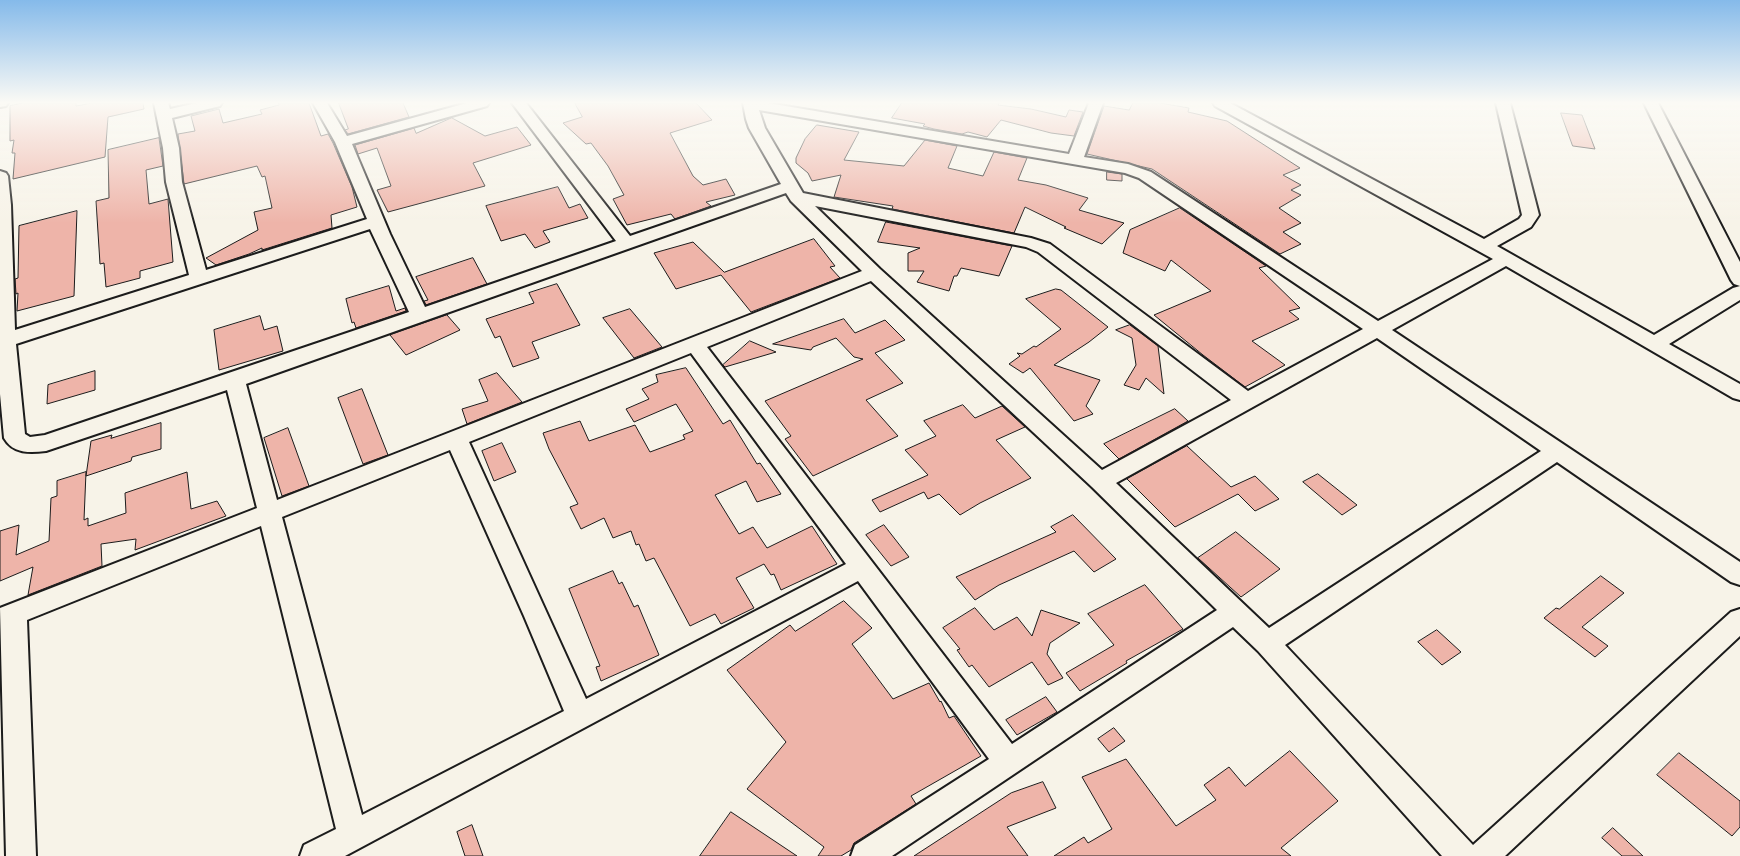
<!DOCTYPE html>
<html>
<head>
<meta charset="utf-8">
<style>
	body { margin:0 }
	canvas { display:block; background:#f7f3e8 }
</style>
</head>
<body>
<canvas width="1740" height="856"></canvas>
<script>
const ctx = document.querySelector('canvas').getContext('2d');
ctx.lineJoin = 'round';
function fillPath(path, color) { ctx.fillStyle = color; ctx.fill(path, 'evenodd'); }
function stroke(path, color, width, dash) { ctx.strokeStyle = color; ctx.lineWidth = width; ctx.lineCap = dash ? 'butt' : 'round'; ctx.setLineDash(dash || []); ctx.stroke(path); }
const building = new Path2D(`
	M23,103h53v3l16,-3h51l1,6 -36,8 -3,40 -92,22 2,-26h-3l2,-13 -4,1v-35z
	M279,103h30l12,33 7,-2 5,9 19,44 5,20 -26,8 1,13 -70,22v-2l-13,6 -33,11 -10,-7 52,-28 -4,-18 18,-4 -7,-32 -3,1 -5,-11 -73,18 -6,-50 17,-3 -4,-15 28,-7 4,14 39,-9 -2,-4 19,-5z
	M339,103h64l6,14 -61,17 -3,-4 3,-1z
	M575,103h121l16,17 -42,13 23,43 10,9 23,-6 9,16 -29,7 5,4 -36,13 -4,-5 -44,11 -14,-26 11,-4 -16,-29 -17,-23 -5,1 -23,-21 19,-6z
	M902,103h97l-1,2 33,4 35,8 3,-7 14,2 -9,24 -23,-3 -50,-13 -14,17 -19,-5 -6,2 -28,-5 -11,-3 2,-2 -33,-6z
	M1133,103h27l29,5 -1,4 39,9 73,47 -17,7 18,10 -10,5 10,5 -22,13 22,15 -18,9 18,12 -21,10 -128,-85 -65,-15 17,-48 25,4z
	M1561,113l21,2 13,34 -22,-3z
	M452,118l33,18 32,-9 14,18 -58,18 12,23 -97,26 -11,-22 14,-4 -14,-38 -19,6 -3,-9 59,-17 2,5z
	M817,125l42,7 -15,28 60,6 21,-26 32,6 -9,22 35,8 11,-24 33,6 -9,22 28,5 42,13 -9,12 45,13 -22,21 -38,-16 2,-1 -41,-20 -11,26 -122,-24 1,-3 -59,-9 7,-22 -29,6 -4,-8 -12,-10v-5l9,-19z
	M159,138l4,28 -17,4 3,34 19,-5 5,63 -33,9v7l-34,9 -2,-24 -4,1 -4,-63 13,-3 -1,-48z
	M1107,172l15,2v7l-15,-1z
	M558,187l11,21 11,-4 8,14 -45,13 7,11 -15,6 -10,-14 -24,7 -15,-35z
	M1180,208l86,58 -7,2 41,40 -11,3 10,8 -47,22 33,24 -40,22 -42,-32 -49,-40 57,-24 -40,-31 -6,11 -42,-18 7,-23z
	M77,211l-3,85 -57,15 1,-18 -2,1 -1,-15 3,-1 1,-52z
	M886,222l126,24 -13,30 -38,-8 -4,8h-3l-5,15 -32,-9 7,-11h-16v-18l12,-5 -42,-6z
	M814,239l21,27 -5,1 10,11 -89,34 -30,-37 -45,14 -22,-36 39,-11 31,30z
	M473,258l14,26 -61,21 -2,-4 4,-1 -12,-23z
	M557,284l23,41 -48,17 7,16 -26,9 -13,-31 -5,2 -9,-19 48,-16 -5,-10z
	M389,286l7,25 9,-3 1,3 -50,17 -2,-6 -2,1 -6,-24z
	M1056,289l5,1 47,37 -19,15 -35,23 46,15 -14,26 7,8 -19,7 -44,-53 -7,5 -14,-9 11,-8 -3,-3 5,1 12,-8 2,1 25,-18 -35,-30z
	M630,309l32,38 -28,11 -31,-40z
	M447,315l13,15 -54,25 -16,-20z
	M260,316l4,14 13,-4 6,25 -64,19 -5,-40z
	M844,319l11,14 30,-13 20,20 -30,13 28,30 -37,17 32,36 -85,40 -28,-37 6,-3 -26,-35 98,-42 -9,-2 -18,-19 -23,9 -2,3 -38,-6z
	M1130,325l28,21 6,48 -18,-16 -7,12 -15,-5 12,-20 -4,-27 -16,-8z
	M750,341l26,11 -51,15 -2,-2z
	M686,368l37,56 7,-4 27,44 3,-1 21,31 -24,8 -11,-21 -31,14 24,39 14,-7 14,21 45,-22 25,38 -56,26 -7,-16 -3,1 -7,-11 -28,14 18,30 -33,16 -6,-10 -25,12 -36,-68 -8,3 -7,-17 -3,1 -5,-14 -18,7 -9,-20 -23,11 -11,-22 8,-3 -29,-55 -6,-16 37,-12 9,20 46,-16 15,27 35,-13 -2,-4 10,-4 -17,-27 -42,18 -8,-13 23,-10 -7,-10 16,-7 -2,-7z
	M95,371v19l-48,14 1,-19z
	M497,373l25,29 -55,22 -5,-15 26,-8 -9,-21z
	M362,389l26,66 -25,9 -25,-66z
	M963,405l12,13 27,-12 23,21 -29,13 35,38 -51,25 -20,12 -21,-21 -11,5 -4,-7 -44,20 -8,-12 56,-25 -23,-25 31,-14 -12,-15z
	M1175,409l13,12 -69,38 -15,-15z
	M161,423v26l-29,8 -1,4 -45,15 5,-35 21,-6 -1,3z
	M288,428l21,58 -27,10 -18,-58z
	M502,443l14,29 -22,9 -12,-30z
	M1187,446l44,41 24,-11 24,23 -24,12 -17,-17 -63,33 -48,-48z
	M86,472l-2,48 4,-2v8l38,-13 -1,-20 62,-21 4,37 26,-8 9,15 -91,34 1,-11 -35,5 1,22 -74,29 5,-28 -33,14v-50l19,-6 -3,30 33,-14 2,-43 6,-2v-15z
	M1318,474l39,31 -15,10 -39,-33z
	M1073,515l43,44 -22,13 -20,-21 -75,34 -24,15 -19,-23 100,-45 -5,-5z
	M884,525l25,32 -18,9 -25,-31z
	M1236,532l44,37 -39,28 -43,-39z
	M613,571l6,13 3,-2 12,25 4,-2 21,50 -58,26 -5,-14 4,-1 -31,-77z
	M1601,576l23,17 -42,34 26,19 -13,11 -51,-39 12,-10 3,1z
	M1145,585l38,44 -57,32 1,2 -47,28 -14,-18 48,-28 -26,-31z
	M844,601l28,27 -20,16 41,55 36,-16 11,19 1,-1 8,17 5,-2 27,40 -70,40 5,8 -62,39 -3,7 -10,6h-23l6,-9 -77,-58 39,-47 -59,-72 63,-45 5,6z
	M975,608l19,22 23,-13 15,19 9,-26 39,13 -30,20 -3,11 16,24 -15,7 -16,-23 -43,25 -17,-22 -3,2 -12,-17 3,-1 -17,-21z
	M1437,630l24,22 -19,13 -24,-23z
	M1046,697l11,15 -40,23 -11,-15z
	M1114,728l11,13 -16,11 -11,-13z
	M1290,751l48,50 -57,47 10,8h-237l30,-19 4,6 24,-14 -30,-52 44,-18 50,67 40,-26 -12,-15 25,-18 16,19z
	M1679,753l61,48v26l-8,9 -75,-61z
	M1043,782l13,26 -49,19 21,29h-114l97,-63z
	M731,812l66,44h-97z
	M472,825l11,31h-18l-8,-24z
	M1613,828l30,28h-21l-20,-18z`);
const minor = new Path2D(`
	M0,103h8l-2,3 -6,1z
	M154,103h14l2,6 27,-6h25l-2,3 -48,12 7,30 3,34 24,88 161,-51 -32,-77 -22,-39h14l20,33 120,-33h22l-2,3 -135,38 38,90 35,73 191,-66 -104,-138h14l104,133 151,-52 -32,-56 -3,-9 -3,-16h25l301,51 20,-51h14l-19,54 44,7 23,8 227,149 115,-62 -278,-153 -2,-3h17l254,136 35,-20 3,-4 -26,-112h14l29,112 -8,12 -34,19 157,89 79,-47 7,-2v14l-71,44 71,40v16l-7,-2 -227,-132 -114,64 348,232v23l-9,-3 -174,-120 -272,183 188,200 258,-233 9,-3v27l-235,220h-63l-184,-205 -25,-24 -341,229h-41l4,-11 134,-86 -131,-178 -513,275h-45l4,-11 32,-16 -75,-303 -234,94 9,236h-30l-6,-248 257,-100 -30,-118 -181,61c-16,2 -33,3 -42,-13l-4,-44v-223l6,2 2,3 3,29 4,125 174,-55 -23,-93 -3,-34zM759,110l366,63 14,5 224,151 -115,62 -198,-147 -19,-6 -228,-45 -38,-65zM786,193l5,8 71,70 -585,229 -31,-116zM815,206l211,41 12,5 193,148 -129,70 -222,-201zM370,229l39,83 -364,123 -15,2 -5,-3 -9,-90zM871,281l221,206 125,123 -205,134 -305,-397zM1377,338l164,113 -272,177 -153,-145zM691,353l155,211 -260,135 -117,-257zM450,450l74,166 40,95 -202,104 -80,-298z
	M1644,103h14l82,159v24l-6,-2 -3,-4z`);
fillPath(building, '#eeb4a9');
stroke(building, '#1c1c1c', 1);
stroke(minor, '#1c1c1c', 4);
fillPath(minor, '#f7f3e8');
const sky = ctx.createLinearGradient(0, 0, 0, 223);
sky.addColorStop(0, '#85baea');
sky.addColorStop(0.46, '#fbfaf5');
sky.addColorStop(1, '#fbfaf500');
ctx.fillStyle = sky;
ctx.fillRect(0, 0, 1740, 223);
</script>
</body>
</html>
